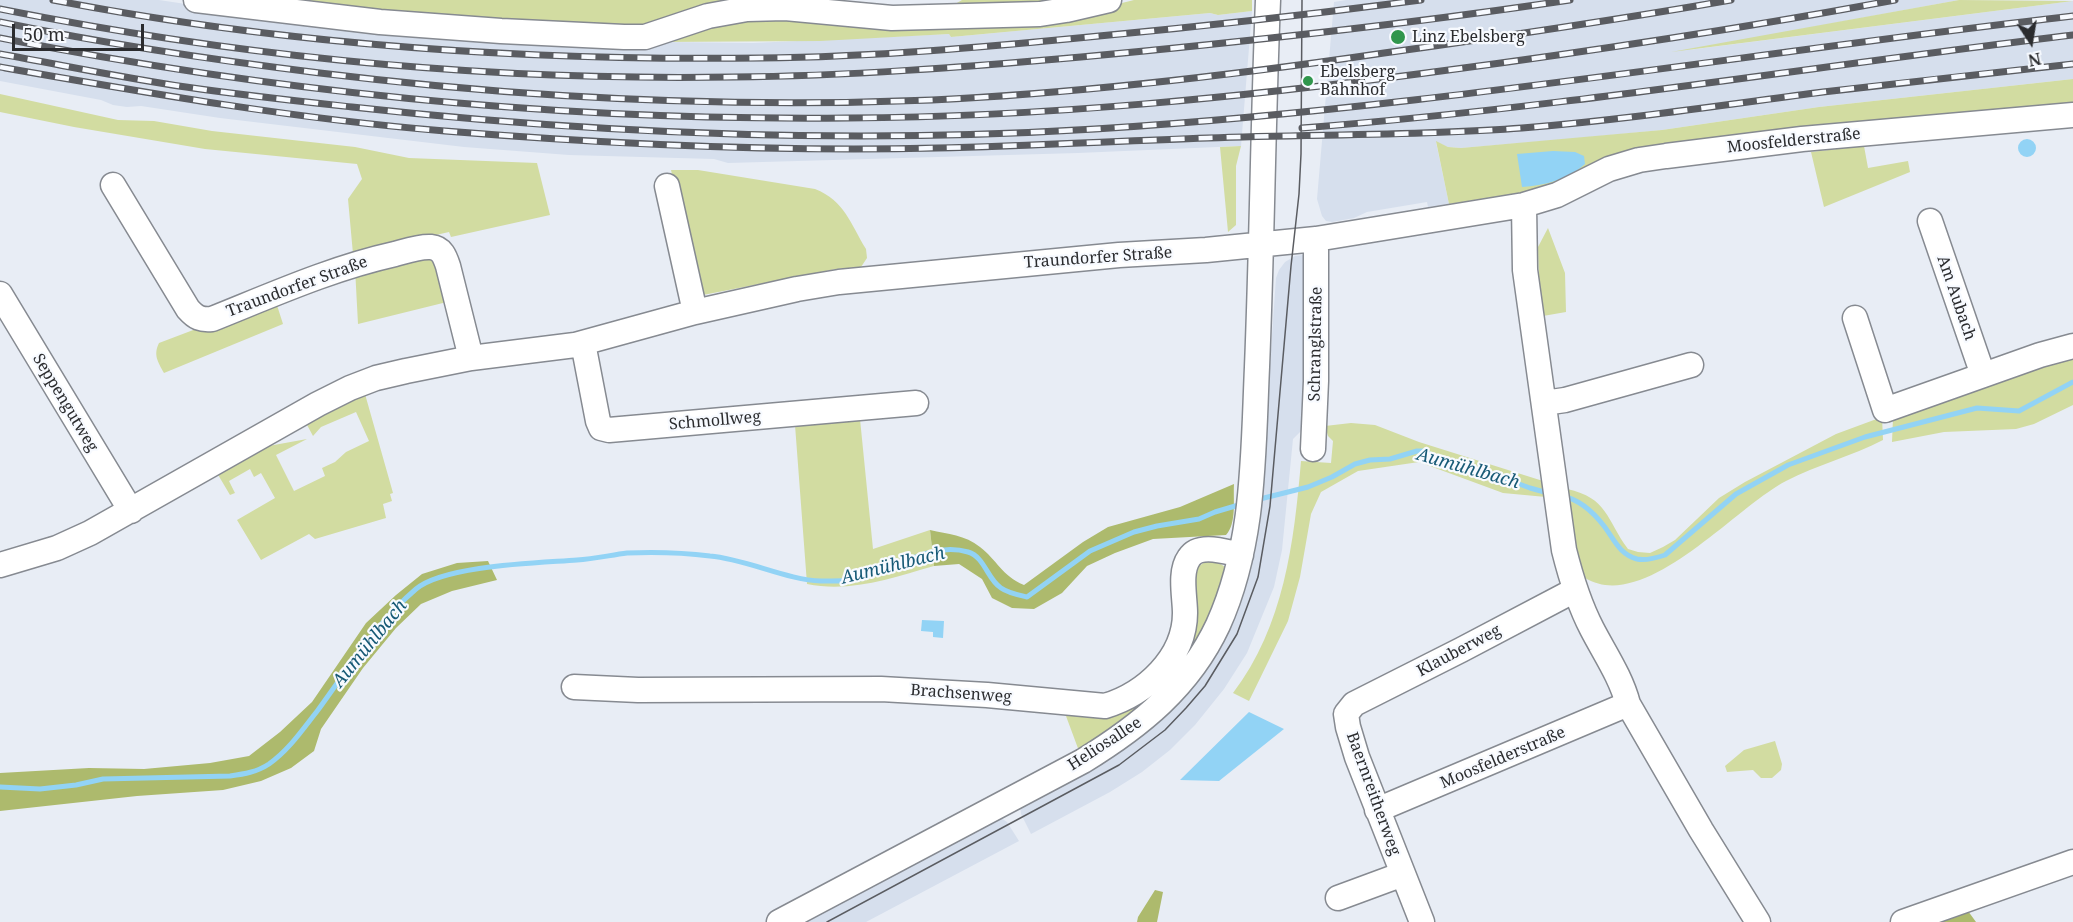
<!DOCTYPE html>
<html>
<head>
<meta charset="utf-8">
<style>
	body { margin:0 }
	#map { position:relative; width:2073px; height:922px; overflow:hidden; background:#e8edf5; font-family:"Noto Serif",serif }
	canvas { display:block }
	.north { position:absolute; left:2001px; top:12px; width:60px; height:60px; -webkit-text-stroke:4px #f7faff; paint-order:stroke; rotate:168deg; font-size:16px; font-weight:700; line-height:24px; text-align:center; color:#2b2c2f }
	.north::after { content:''; display:block; margin:auto; width:21px; height:27px; background:#2b2c2f; clip-path:polygon(50% 0,100% 100%,50% 72%,0 100%) }
	.scale { position:absolute; left:12px; top:24px; width:132px; height:27px; box-sizing:border-box; border:3px solid #2b2c2f; border-top:0; padding-left:8px; font-size:18px; line-height:21px; white-space:nowrap; color:#2b2c2f; -webkit-text-stroke:4px #f7faff; paint-order:stroke }
</style>
</head>
<body>
<div id="map">
<canvas width="2073" height="922"></canvas>
<div class="north">N</div>
<div class="scale">50 m</div>
</div>
<script>
const ctx = document.querySelector('canvas').getContext('2d');
ctx.lineJoin = 'round';
function fillPath(path, color) { ctx.fillStyle = color; ctx.fill(path, 'evenodd'); }
function stroke(path, color, width, dash) { ctx.strokeStyle = color; ctx.lineWidth = width; ctx.lineCap = dash ? 'butt' : 'round'; ctx.setLineDash(dash || []); ctx.stroke(path); }
function write(font, color, halo, rows, align = 'center') {
  ctx.font = font + ' "Noto Serif",serif'; ctx.lineWidth = 4.5; ctx.setLineDash([]); ctx.textBaseline = 'middle'; ctx.strokeStyle = halo; ctx.fillStyle = color; for (const [text, x, y, turn = 0] of rows) {
    ctx.save(); ctx.translate(x, y); ctx.rotate((+turn || 0) * Math.PI / 180); ctx.textAlign = isNaN(turn) ? turn : align; if (halo) ctx.strokeText(text, 0, 0); ctx.fillText(text, 0, 0); ctx.restore();
  }
}
const built = new Path2D(`
	M0,0h159l133,20 282,21 179,2 196,-9 2,3 259,-24 8,2 34,-4 -11,135 -163,7 -350,10 -14,-4 -145,-4 -105,-8 -244,-29 -79,-12 -14,1 -14,-2 -12,-5 -101,-19z
	M1346,0h613l-271,50 385,-49v78l-254,28 -157,23 -93,9 -108,9 -13,-1 -12,-5 13,62 -21,3 -1,-5 -60,10 -13,6 -22,4 -6,-1 -4,-5 -5,-17 17,-197z
	M1303,255l4,3 -2,169 -12,12 -11,111 -8,37 -27,66 -23,36 -29,36 -25,25 -28,22 -32,20 -79,42 -10,-20 -1,-10 189,-143 57,-240 10,-143 3,-8 6,-8 10,-6z
	M998,816l9,6 12,19 -153,81h-68z`);
const green = new Path2D(`
	M270,0h472l-95,28 -176,-7z
	M962,0h128l-147,11z
	M1134,0h118v11l-34,4 -8,-2 -259,24 -2,-3 -129,7 -163,1 82,-27h335z
	M1959,0l114,1 -402,51z
	M2073,79v25l-193,17 -336,68 -95,15 -13,-63 12,6 13,1 201,-18 157,-23z
	M0,94l118,26 36,1 58,10 143,16 54,11 128,5 13,52 -99,22 -2,-5 -96,22 -5,-55 14,-20 -5,-15 -152,-15 -131,-22 -74,-15z
	M1241,146l-5,20v59l-8,7 -8,-85z
	M1864,146l4,22 40,-7 2,11 -86,35 -13,-55z
	M671,170h27l117,19c30,12 35,34 51,60l1,9 -6,9 -25,2 -133,26 -5,-7z
	M1548,228l17,45 1,39 -23,4 -4,-28 -1,-41z
	M415,253l21,7 15,41 -93,23 -3,-56z
	M275,299l8,25 -119,49c-6,-11 -11,-18 -5,-30z
	M2073,355v50l-39,19 -18,5 -72,3 -52,10 1,-24z
	M365,394l28,99 -3,1 2,7 -9,3 3,14 -71,21 -6,-5 -48,26 -24,-40 38,-22 -14,-25 -7,4 -4,-8 -21,12 6,12 -5,2 -13,-22 46,-26 44,-8 -31,16 18,36 31,-15 -3,-8 13,-6 11,-10 23,-11 -13,-29 -35,15 -8,9 -7,-13z
	M1882,417l1,23c-31,16 -66,25 -97,41 -52,27 -141,133 -201,97l-9,-31 -9,-58c41,9 39,30 61,60l10,3 12,1 13,-6 12,-7 44,-42 26,-16 91,-48z
	M860,419l13,130 57,-19 4,36c-42,12 -84,27 -127,18l-12,-159z
	M1351,423l24,2 44,17 124,39 3,16 -43,-4 -84,-31 -61,9 -37,21 -10,22 -11,63 -12,44 -39,80 -16,-8c51,-67 61,-150 68,-232l30,2 2,-22 -5,-5 -3,-10z
	M1215,560l10,7 2,10 -22,57 -65,77 -61,40 -16,-43 94,-21 41,-120 8,-6z
	M1775,741l7,23 -1,6 -9,8h-11l-8,-8 -26,2 -2,-6 19,-16z`);
const forest = new Path2D(`
	M1234,484c-1,16 3,39 -8,51l-73,4 -38,14 -28,13 -25,27 -28,16 -22,-1 -20,-10 -10,-19 -23,-15 -25,2 -4,-36c18,4 35,5 50,17 17,13 22,29 44,38l59,-43 25,-15 72,-20z
	M488,561l9,19 -45,11 -31,13 -25,24 -33,40 -42,61 -7,22 -23,17 -30,13 -38,9 -86,6 -137,15v-38l89,-5 55,1 66,-6 39,-7 31,-24 32,-30 54,-79 30,-28 26,-21 35,-11z
	M1155,890l8,2 -6,30h-20l1,-5z
	M1968,911l8,11h-45z`);
const water = new Path2D(`
	M2018 148a9 9 0 1 1 18 0a9 9 0 1 1-18 0Z
	M1553,151l22,1 9,4 1,8c-16,15 -41,22 -63,23l-5,-33z
	M922,620l22,1 -1,17 -10,-1v-5l-12,-1z
	M1249,712l35,17 -65,52 -39,-1z`);
const stream = new Path2D(`
	M1563,496c17,4 31,17 41,30 10,13 15,28 33,33 9,2 19,-1 28,-4l71,-61 52,-29 77,-28 112,-29 42,3 54,-29
	M1256,500l52,-13 24,-10 23,-13 15,-4 20,-1 27,-8h8l24,15 43,8 38,14 18,5
	M0,787l40,2 36,-4 27,-6 127,-3c14,-2 27,-4 39,-12 20,-14 34,-35 49,-54 30,-41 59,-88 98,-121 29,-24 123,-26 161,-29 17,-1 34,-5 50,-7 24,-1 59,0 83,3 36,3 77,24 111,25 14,0 29,1 42,-3 33,-9 68,-37 105,-26 17,5 19,27 33,36 7,5 17,7 26,9l63,-46 44,-19 23,-6 42,-7 16,-7 27,-8`);
const minor = new Path2D(`
	M196,0l184,22 121,9 123,6h21l63,-21 39,-7 38,-1 107,10 148,-4 26,-4 43,-10
	M113,185l75,124c8,9 13,11 24,10 60,-24 120,-51 183,-65 11,-3 25,-8 36,-7 11,1 14,10 17,19l23,92
	M667,186l28,126
	M1524,205l1,65 39,280c7,28 15,54 28,79 13,25 29,48 36,75l73,126 57,92
	M1930,221l53,154
	M0,294l131,217
	M1855,318l30,92 155,-55 33,-9
	M583,343l15,78 3,7 8,2 307,-27
	M1544,403l21,-3 126,-35
	M1313,449l3,-68v-142
	M0,565l57,-17 33,-15 228,-129 32,-16 26,-10 30,-7 65,-13 104,-13 120,-33 102,-23 42,-7 280,-27 87,-5 110,-11 208,-34 33,-10 52,-26 30,-9 27,-4 136,-17 271,-24
	M574,687l64,3 243,-1 106,6 118,11c40,-12 80,-48 80,-93 0,-16 -6,-41 4,-55 10,-16 37,-6 52,-3
	M1377,810l251,-106
	M1338,898l65,-24
	M779,922l304,-161c57,-35 106,-74 135,-136 37,-82 35,-171 39,-258 5,-122 6,-245 11,-367
	M1422,922l-65,-165 -9,-30 -2,-13 8,-10 107,-54 114,-60
	M1903,922l170,-60`);
const tram = new Path2D(`
	M827,922l292,-157 46,-35 21,-22 19,-22 32,-52 21,-57 12,-71 21,-240 8,-72 2,-40 1,-154`);
const rail = new Path2D(`
	M53,0c233,45 471,61 708,58 113,-1 225,-11 338,-22 107,-10 215,-22 322,-36
	M0,9c240,48 488,72 733,68 116,-1 232,-10 348,-20 163,-15 327,-33 489,-57
	M0,22c106,22 213,38 320,51 203,25 407,35 612,27 151,-7 302,-25 452,-47 116,-16 232,-33 347,-53
	M0,38c279,55 564,83 848,80 198,-1 396,-21 593,-47 152,-20 303,-43 454,-71
	M0,54c62,11 124,24 186,33 55,8 111,14 166,20 247,27 495,37 743,22 328,-20 652,-76 978,-113
	M0,67c148,26 295,52 445,64 163,13 328,21 492,17 90,-2 181,-7 271,-10 105,-4 210,-2 314,-10 101,-8 201,-23 301,-36 84,-10 167,-19 250,-28
	M1302,128c258,-20 514,-62 771,-93`);
const markers = [
	[1398,37,8,"#30964c"],
	[1308,81,6,"#30964c"]
];
const poiNames = [
	["Linz Ebelsberg",1412,37],
	["Ebelsberg",1320,72],
	["Bahnhof",1320,90]
];
const streetNames = [
	["Moosfelderstraße",1794,141,-6],
	["Traundorfer Straße",1098,258,-4],
	["Traundorfer Straße",297,287,-20],
	["Am Aubach",1956,298,71],
	["Schranglstraße",1316,344,-89],
	["Seppengutweg",65,403,59],
	["Schmollweg",715,421,-5],
	["Klauberweg",1459,651,-28],
	["Brachsenweg",961,694,4],
	["Heliosallee",1105,744,-33],
	["Moosfelderstraße",1503,758,-23],
	["Baernreitherweg",1373,794,70]
];
const waterNames = [
	["Aumühlbach",1468,469,16],
	["Aumühlbach",893,566,-14],
	["Aumühlbach",370,644,-51]
];
fillPath(built, '#d6dfed');
fillPath(green, '#d2dca1');
fillPath(forest, '#adba6d');
fillPath(water, '#92d3f5');
stroke(stream, '#92d3f5', 5);
stroke(minor, '#868a91', 27);
stroke(minor, '#fff', 24);
stroke(tram, '#5a5c61', 1.5);
stroke(rail, '#5a5c61', 7);
stroke(rail, '#f7faff', 4.5, [14]);
for (const [x, y, r, color] of markers) { const dot = new Path2D(); dot.arc(x, y, r, 0, 2 * Math.PI); ctx.fillStyle = color; ctx.fill(dot); stroke(dot, '#f7faff', 2); }
write('16px', '#2b2c2f', '#f7faff', poiNames, 'left');
write('16px', '#2b2c2f', '#f7faff', streetNames);
write('italic 18px', '#175a76', '#f7faff', waterNames);
</script>
</body>
</html>
